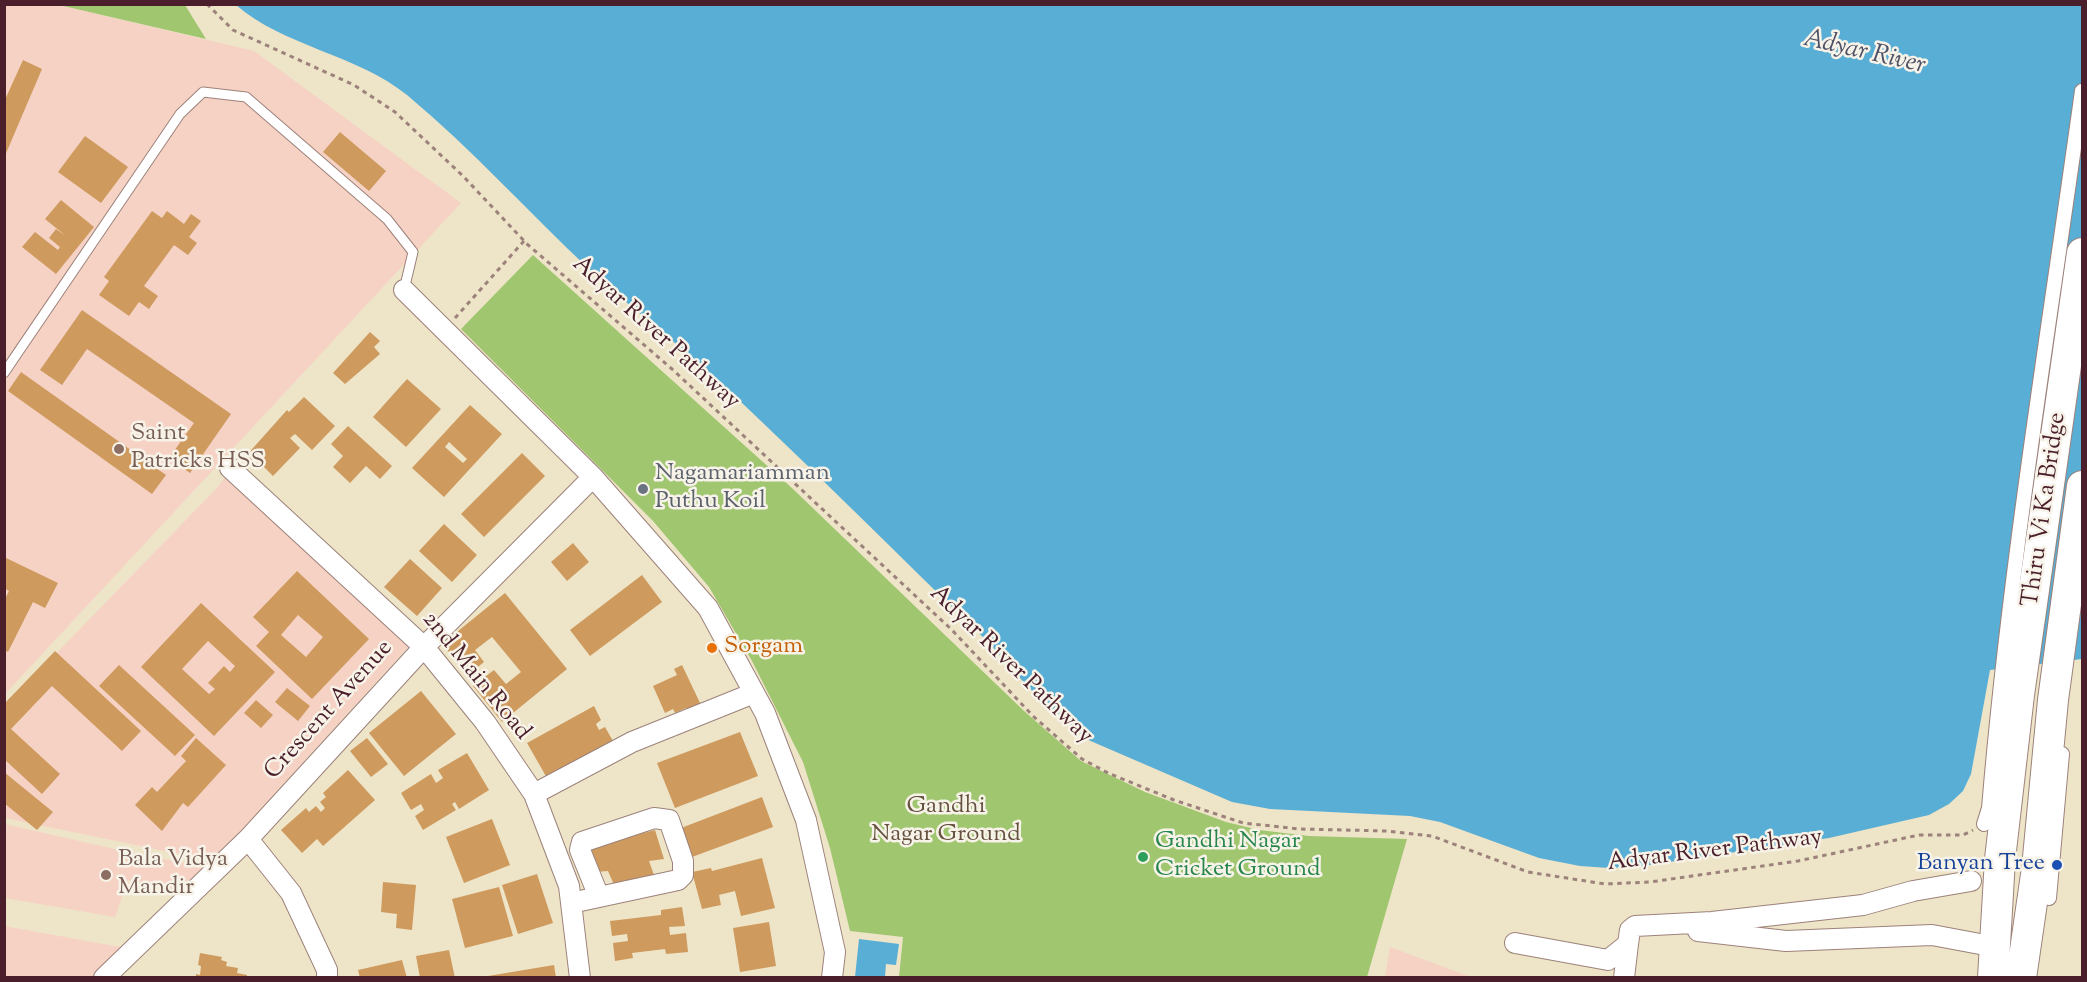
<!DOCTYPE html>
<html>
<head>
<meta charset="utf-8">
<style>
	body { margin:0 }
	#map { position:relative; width:2087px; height:982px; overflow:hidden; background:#eee4c8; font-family:"Sorts Mill Goudy",serif }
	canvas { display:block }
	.frame { position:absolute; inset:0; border:6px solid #4a1f2b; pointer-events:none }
</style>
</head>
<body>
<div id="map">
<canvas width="2087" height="982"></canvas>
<div class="frame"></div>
</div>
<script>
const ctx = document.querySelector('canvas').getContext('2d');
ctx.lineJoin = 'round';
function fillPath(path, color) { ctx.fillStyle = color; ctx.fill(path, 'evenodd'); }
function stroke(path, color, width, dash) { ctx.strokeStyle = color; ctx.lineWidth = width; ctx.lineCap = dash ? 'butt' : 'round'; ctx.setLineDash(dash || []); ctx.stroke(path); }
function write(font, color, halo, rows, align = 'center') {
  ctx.font = font + ' "Sorts Mill Goudy",serif'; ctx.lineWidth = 5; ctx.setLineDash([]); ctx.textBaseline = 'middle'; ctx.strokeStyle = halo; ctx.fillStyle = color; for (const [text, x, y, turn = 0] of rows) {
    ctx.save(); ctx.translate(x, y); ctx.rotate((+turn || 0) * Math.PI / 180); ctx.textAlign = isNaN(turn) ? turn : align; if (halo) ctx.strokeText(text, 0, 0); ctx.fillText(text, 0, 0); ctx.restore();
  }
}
const built = new Path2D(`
	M5,5h54l195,46 207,152 -456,491z
	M225,477l185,168 -197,216 -208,-43 -1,-111 213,-219z
	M4,824l120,27 89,18 -23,24 -62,-13 -13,37 -110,-19z
	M4,926l122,22 -30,29h-91z
	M1390,947l81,30h-86z`);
const green = new Path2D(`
	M59,5h126l21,34z
	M533,255l260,234 230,221 58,51 64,31 81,30 33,8 50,6 98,3 -40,138h-468l4,-40 -53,-6 -20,-83 -27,-86 -51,-101 -43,-74 -56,-66 -192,-192z`);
const water = new Path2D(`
	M236,5h1846v654l-92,11 -19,104 -8,17 -14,13 -20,11 -100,23 -186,28 -34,2 -29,-2 -41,-8 -99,-36 -30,-6 -140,-7 -38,-7 -146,-63 -58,-52 -40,-45c-92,-89 -182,-180 -276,-267 -40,-36 -82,-68 -121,-104 -62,-58 -118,-121 -184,-176 -51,-41 -122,-48 -171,-90z
	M859,939l40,5 -3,21 -10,-1 -1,13h-30z`);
const building = new Path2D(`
	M23,60l19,9 -38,89v-56z
	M340,132l46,39 -17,20 -46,-39z
	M85,136l43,31 -27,36 -43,-31z
	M61,200l33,27 -38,47 -34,-27 13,-15 23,18 2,-3 -11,-9 7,-9 10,7 -21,-17z
	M152,211l10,7 5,-7 17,13 7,-10 10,7 -12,16 8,6 -9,12 -14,-10 -30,41 14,10 -9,13 -10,-7 -10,14 -30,-21 10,-14 -5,-4z
	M82,310l149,104 -41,59 -21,-15 25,-35 -107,-74 -25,36 -22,-15z
	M370,332l10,9 -6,6 6,7 -35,30 -12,-11z
	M21,372l145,103 -14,19 -144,-103z
	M407,379l34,30 -35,38 -33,-30z
	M304,397l31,29 -23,24 -17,-16 -5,4 10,10 -27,28 -16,-16 -4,4 -8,-7 42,-47 2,2z
	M470,405l32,29 -58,63 -32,-29zM449,442l18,17 -4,4 -18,-16z
	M348,426l44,40 -12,13 -14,-13 -16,17 -17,-16 10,-11 -12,-12z
	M522,453l23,23 -61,61 -23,-23z
	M444,524l33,31 -25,27 -33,-31z
	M573,543l16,19 -22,19 -16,-19z
	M4,557l54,26 -13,25 -12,-6 -25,50 -4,-2v-49l5,-10 -5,-3z
	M410,559l32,29 -25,28 -33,-29z
	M297,571l72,68 -57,60 -56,-53 13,-14 -16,-15zM298,615l25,22 -17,20 -25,-22z
	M642,575l20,27 -72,54 -20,-26z
	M505,593l62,76 -65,53 -29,-36 21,-16 12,14 15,-12 -29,-35 -17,13 9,12 -16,13 -26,-31z
	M201,603l74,69 -61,64 -73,-69zM208,641l27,25 -5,6 -6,-6 -16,17 7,6 -6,5 -27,-25z
	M55,651l86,80 -19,20 -70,-65 -41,43 49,45 -18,20 -38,-35v-55z
	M119,665l76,70 -20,21 -76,-70z
	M682,665l19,40 -13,6 -2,-3 -11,5 -2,-4 -8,4 -12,-27 24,-11 -3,-6z
	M287,688l23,18 -12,15 -23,-19z
	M421,691l35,43 -52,42 -35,-43z
	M256,700l17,15 -12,13 -17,-15z
	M594,706l7,14 -5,4 3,6 6,-3 8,14 -66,37 -20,-35z
	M740,732l18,44 -83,32 -18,-45z
	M196,738l30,27 -38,42 -5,-4 -21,28 -27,-26 17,-18 5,5 29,-31 -5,-5z
	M367,738l21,26 -17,13 -21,-26z
	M467,753l22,37 -30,19 -4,-7 -3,2 4,6 -33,20 -8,-14 9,-6 -3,-6 -10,6 -10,-17 30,-19 5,9 7,-5 -5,-8z
	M348,770l27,30 -52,46 -6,-7 -15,14 -21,-23 25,-22 3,4 7,-6 5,6 4,-4 -5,-6 6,-5 -3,-4z
	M4,772l49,40 -16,18 -33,-27z
	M762,797l11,30 -81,30 -11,-29z
	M492,819l18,46 -46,18 -18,-46z
	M655,830l9,29 -15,2 6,17 -40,9 -7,-16 -13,1 -8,-24z
	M762,858l13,50 -34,8 -6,-25 -16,4 2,10 -19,4 -10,-37 19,-4 1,3z
	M537,874l16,49 -35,11 -16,-49z
	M383,882l33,3 -4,45 -16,-2 1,-14 -16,-2z
	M499,887l14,49 -48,12 -13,-49z
	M682,907l3,19 -16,1 1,8 16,-2 2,19 -22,2 -1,-5 -33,4 1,5 -18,3 -2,-18 15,-2 -1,-7 -15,2 -2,-15 51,-6v-5z
	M769,922l7,44 -36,6 -7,-44z
	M449,950l6,28h-35l-4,-22z
	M200,953l22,4 -1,3 6,2 -1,4 12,2 -1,5 10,2v3h-51v-4l4,1 1,-9 -3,-1z
	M402,960l5,18h-47l-2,-8z
	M554,965l2,13h-68v-2z`);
const path = new Path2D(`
	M207,4l26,26 121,55 41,27 68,64 64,68 145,125 280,261 81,86 49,43 26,14 66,27 69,23 57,6 87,2 45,5 96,36 77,12 45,-2 148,-21 121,-26h44l10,-5
	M455,318l69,-77`);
const service = new Path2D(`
	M4,373l176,-259 23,-22 43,5 141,122 26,33 -9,38`);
const pedestrian = new Path2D(`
	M1984,824l5,-16c20,-240 60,-479 93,-717
	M2049,898l13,-144`);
const minor = new Path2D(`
	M404,290l189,187 115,131 57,105 41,107 29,132 -3,26
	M230,468l194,179 61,75 49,72 35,92 11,92
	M534,794l98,-52 122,-49
	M248,839l43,54 36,77v8
	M571,903l107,-23 5,-5v-14l-14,-41 -15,-2 -72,24 -2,8 19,47
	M1698,931l88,10 146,-6 64,12
	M1515,943l93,17 20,-16 2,-14 5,-4 77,-4 151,-17 50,-14 58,-10
	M104,978l144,-139 176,-192 169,-170
	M1624,978l4,-34`);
const primary = new Path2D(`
	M1993,978l7,-119 19,-164 63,-442
	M2021,978l16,-110 16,-168 29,-214`);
const markers = [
	[119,449,6,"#8d6e63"],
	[643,489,6,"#6b7280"],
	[712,648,6,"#e8710a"],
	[1143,857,6,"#2e9e5b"],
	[2057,865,6,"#1a4fb4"],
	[106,875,6,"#8d6e63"]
];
const streetNames = [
	["Adyar River Pathway",655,334,42],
	["Thiru Vi Ka Bridge",2046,510,-82],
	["Adyar River Pathway",1010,666,44],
	["2nd Main Road",475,677,51],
	["Crescent Avenue",330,711,-48],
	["Adyar River Pathway",1715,852,-7]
];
const educationNames = [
	["Saint",131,435],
	["Patricks HSS",131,463],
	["Bala Vidya",118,861],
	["Mandir",118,889]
];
const worshipNames = [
	["Nagamariamman",655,475],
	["Puthu Koil",655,503]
];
const foodNames = [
	["Sorgam",724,648]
];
const parkNames = [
	["Gandhi",946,808],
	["Nagar Ground",946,836]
];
const leisureNames = [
	["Gandhi Nagar",1155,843],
	["Cricket Ground",1155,871]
];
const transitNames = [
	["Banyan Tree",2045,865]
];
const waterNames = [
	["Adyar River",1864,54,13]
];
fillPath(built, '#f6d2c5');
fillPath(green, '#a0c670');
fillPath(water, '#59aed5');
fillPath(building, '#ce9a5d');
stroke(service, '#9c827a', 11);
stroke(pedestrian, '#9c827a', 16);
stroke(minor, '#9c827a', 22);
stroke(primary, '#9c827a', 32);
stroke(path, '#9c827a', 3, [4.5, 4.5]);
stroke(service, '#fff', 9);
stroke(pedestrian, '#fff', 14);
stroke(minor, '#fff', 20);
stroke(primary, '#fff', 30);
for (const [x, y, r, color] of markers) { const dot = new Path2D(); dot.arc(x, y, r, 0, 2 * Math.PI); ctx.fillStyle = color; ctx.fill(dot); stroke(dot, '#f7f3e8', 2); }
write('24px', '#4a1f2b', '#f7f3e8', streetNames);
write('24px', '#785e54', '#f7f3e8', educationNames, 'left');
write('24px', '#5b616d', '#f7f3e8', worshipNames, 'left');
write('24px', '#c56008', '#f7f3e8', foodNames, 'left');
write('24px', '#645140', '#f7f3e8', parkNames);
write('24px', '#27864d', '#f7f3e8', leisureNames, 'left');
write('24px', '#164399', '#f7f3e8', transitNames, 'right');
write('italic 26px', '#4f5166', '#f7f3e8', waterNames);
</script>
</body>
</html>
